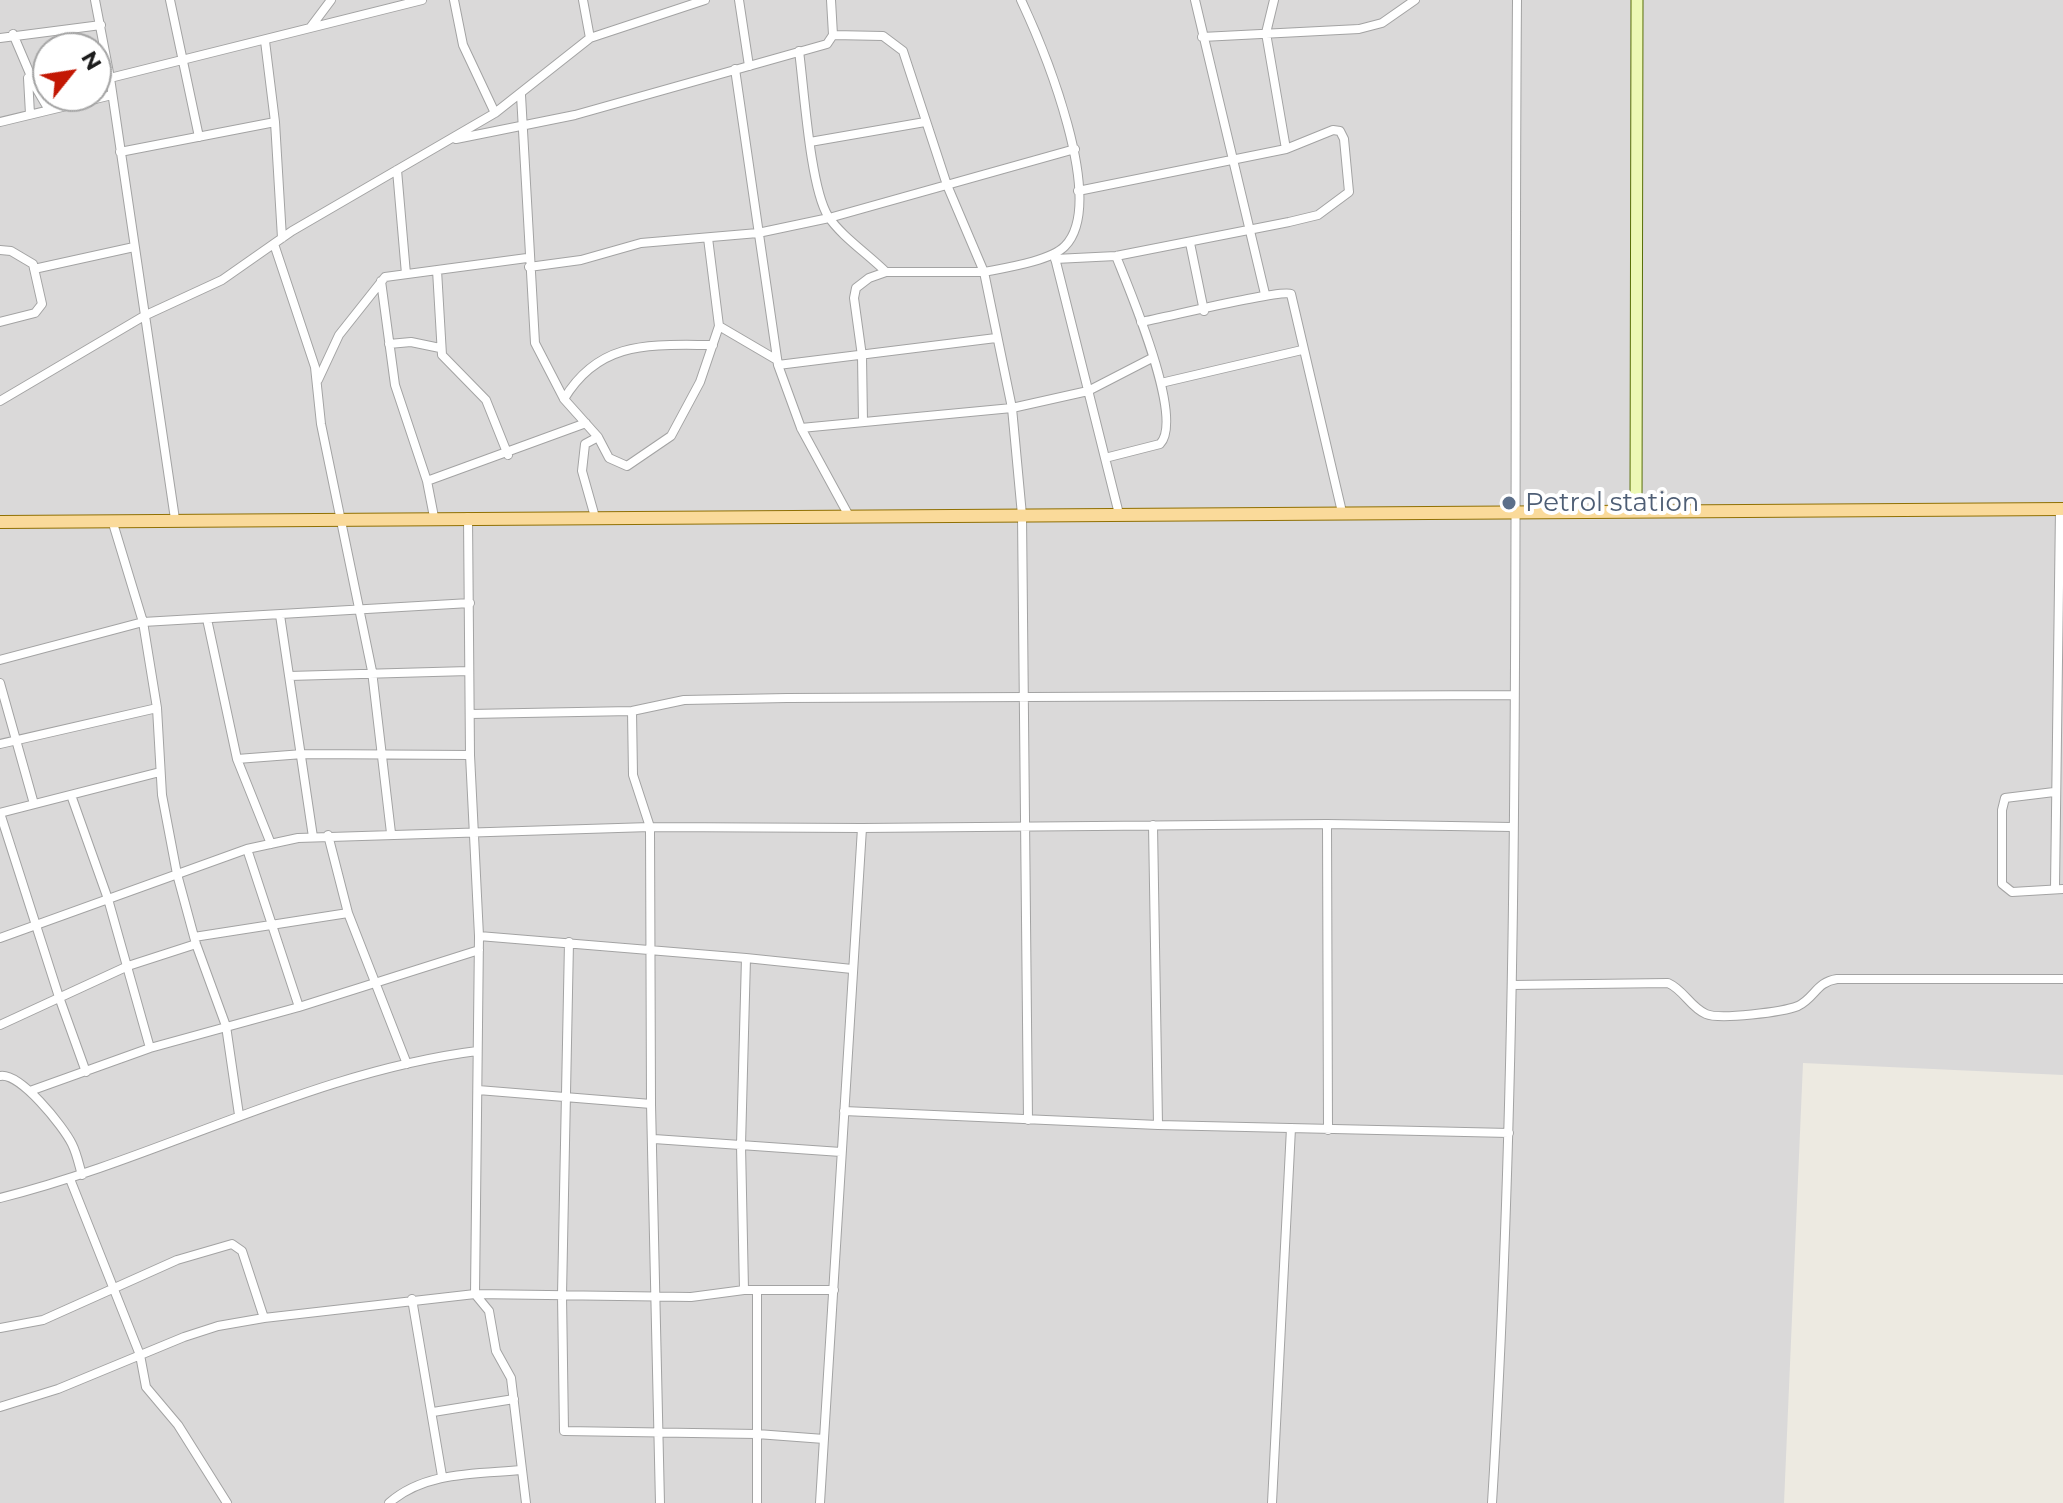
<!DOCTYPE html>
<html>
<head>
<meta charset="utf-8">
<style>
	body { margin:0 }
	#map { position:relative; width:2063px; height:1503px; overflow:hidden; background:#edeae1; font-family:Montserrat,sans-serif }
	canvas { display:block }
	.north { position:absolute; left:32px; top:32px; width:80px; height:80px; box-sizing:border-box; background:#fff; border:2px solid #a4a4a4; border-radius:50%; rotate:60deg; font-size:22px; font-weight:700; line-height:32px; text-align:center; color:#1c1c1c }
	.north::after { content:''; display:block; margin:auto; width:28px; height:36px; background:#c31804; clip-path:polygon(50% 0,100% 100%,50% 72%,0 100%) }
</style>
</head>
<body>
<div id="map">
<canvas width="2063" height="1503"></canvas>
<div class="north">N</div>
</div>
<script>
const ctx = document.querySelector('canvas').getContext('2d');
ctx.lineJoin = 'round';
function fillPath(path, color) { ctx.fillStyle = color; ctx.fill(path, 'evenodd'); }
function stroke(path, color, width, dash) { ctx.strokeStyle = color; ctx.lineWidth = width; ctx.lineCap = dash ? 'butt' : 'round'; ctx.setLineDash(dash || []); ctx.stroke(path); }
function write(font, color, halo, rows, align = 'center') {
  ctx.font = font + ' Montserrat,sans-serif'; ctx.lineWidth = 8; ctx.setLineDash([]); ctx.textBaseline = 'middle'; ctx.strokeStyle = halo; ctx.fillStyle = color; for (const [text, x, y, turn = 0] of rows) {
    ctx.save(); ctx.translate(x, y); ctx.rotate((+turn || 0) * Math.PI / 180); ctx.textAlign = isNaN(turn) ? turn : align; if (halo) ctx.strokeText(text, 0, 0); ctx.fillText(text, 0, 0); ctx.restore();
  }
}
const residential = new Path2D(`
	M0,0h2063v1075l-260,-12 -19,440h-1784zM48,48h48v48h-48z`);
const street = new Path2D(`
	M95,0l15,78 65,441
	M170,0l29,137
	M454,0l9,45 32,68
	M583,0l7,38
	M739,0l10,66
	M1021,0c22,47 87,202 44,246 -14,15 -61,22 -81,26l28,136 10,107 6,605
	M1195,0l70,294
	M1274,0l-8,33 20,116
	M310,28l21,-28
	M13,34l23,54 13,22
	M1202,37l157,-8 23,-6 33,-23
	M0,38l101,-13
	M265,41l10,81 7,116
	M799,51c5,37 11,136 29,165 13,20 40,38 58,56h98l-37,-87 -44,-134 -20,-15 -50,-1
	M735,69l43,296 23,63 48,88
	M28,78l2,36
	M110,78l312,-78
	M521,95l14,248 29,56 34,38 -13,7 -3,27 13,46
	M0,122l112,-27
	M456,139l119,-24 252,-71 6,-9 -2,-35
	M810,142l115,-20
	M120,152l155,-30
	M397,170l9,104
	M1190,243l14,68
	M274,244l41,123 6,57 51,247 19,162
	M0,250l11,1 22,13 9,40 -7,9 -35,9
	M1054,254l65,260
	M1055,259l61,-3 173,-34 29,-7 31,-23 -5,-53 -4,-8 -7,-1 -47,19 -208,42
	M529,267l52,-7 60,-17 117,-10 71,-15 246,-69
	M34,269l100,-22
	M437,270l5,85 44,45 22,55
	M381,281l14,104 32,96 7,36
	M1141,322c23,-4 139,-33 150,-28l51,218
	M719,326l58,34
	M389,344l22,-2 29,6
	M778,365l218,-27
	M318,380l21,-45 46,-58 142,-19
	M1161,383l141,-33
	M564,399c36,-60 88,-54 149,-54
	M0,401l144,-85 78,-36 70,-49 203,-118 95,-75 115,-38
	M863,422l-1,-66 -8,-58 2,-10 13,-10 17,-6
	M801,428l211,-20 76,-17 64,-33
	M598,437l11,21 18,8 44,-30 29,-54 19,-56 -11,-88
	M1105,458l55,-14c25,-25 -31,-155 -44,-188
	M427,481l159,-58
	M468,517l2,238 9,181 -4,358 14,17 7,40 15,27 15,125
	M112,520l31,102 14,86 5,87 15,79 19,70 30,82 13,89
	M280,615l33,222
	M207,619l30,140 34,85
	M0,660l143,-38 327,-19
	M289,676l180,-5
	M0,683l34,121
	M632,711l1,64 17,52 1,277 9,399
	M470,714l162,-3 52,-11 103,-2 726,-3
	M0,744l157,-36
	M237,759l66,-5 167,1
	M2054,792l-49,6 -3,12v74l10,8 51,-3
	M71,795l37,104 42,149
	M0,813l59,184 27,75
	M0,813l160,-41
	M1327,824l1,306
	M1153,825l5,300
	M328,835l20,78 59,151
	M247,849l52,158
	M2055,888l5,-379
	M479,936l267,22
	M194,937l154,-24
	M0,938l247,-89 51,-11 352,-11 212,1
	M569,942l-7,353 2,136 193,3 67,5
	M1512,985l156,-2c16,7 22,24 38,31 14,6 77,-2 92,-8 17,-8 18,-24 39,-27h226
	M0,1025l128,-59 68,-22
	M0,1076c20,-4 63,50 72,68 5,10 7,21 10,31
	M478,1090l173,14
	M30,1091l120,-43 149,-41 180,-57
	M844,1111l314,14 351,8
	M654,1139l187,13
	M70,1179l70,176 6,32 32,38 49,78
	M0,1198c161,-40 311,-126 477,-147
	M744,1290l-3,-145 5,-187 106,11
	M412,1299l30,177
	M0,1328l43,-8 134,-60 55,-16 10,7 22,67
	M0,1407l58,-18 126,-52 34,-11 46,-8 211,-24 216,3 53,-7h90
	M433,1412l81,-13
	M389,1503c36,-32 88,-29 133,-33
	M757,1503v-212
	M820,1503l42,-675 465,-4 185,3
	M1272,1503l19,-375
	M1492,1503c31,-500 21,-1002 25,-1503`);
const secondary = new Path2D(`
	M1636,510l1,-510`);
const primary = new Path2D(`
	M0,522l2063,-13`);
const markers = [
	[1509,503,8,"#5c6f8a"]
];
const serviceNames = [
	["Petrol station",1525,503]
];
fillPath(residential, '#dad9d9');
stroke(street, '#a3a3a3', 10);
stroke(secondary, '#586e07', 13);
stroke(primary, '#907003', 14);
stroke(street, '#fff', 8);
stroke(secondary, '#edf8b5', 11);
stroke(primary, '#fada9a', 12);
for (const [x, y, r, color] of markers) { const dot = new Path2D(); dot.arc(x, y, r, 0, 2 * Math.PI); ctx.fillStyle = color; ctx.fill(dot); stroke(dot, '#fff', 3); }
write('26px', '#4e5e75', '#fff', serviceNames, 'left');
</script>
</body>
</html>
